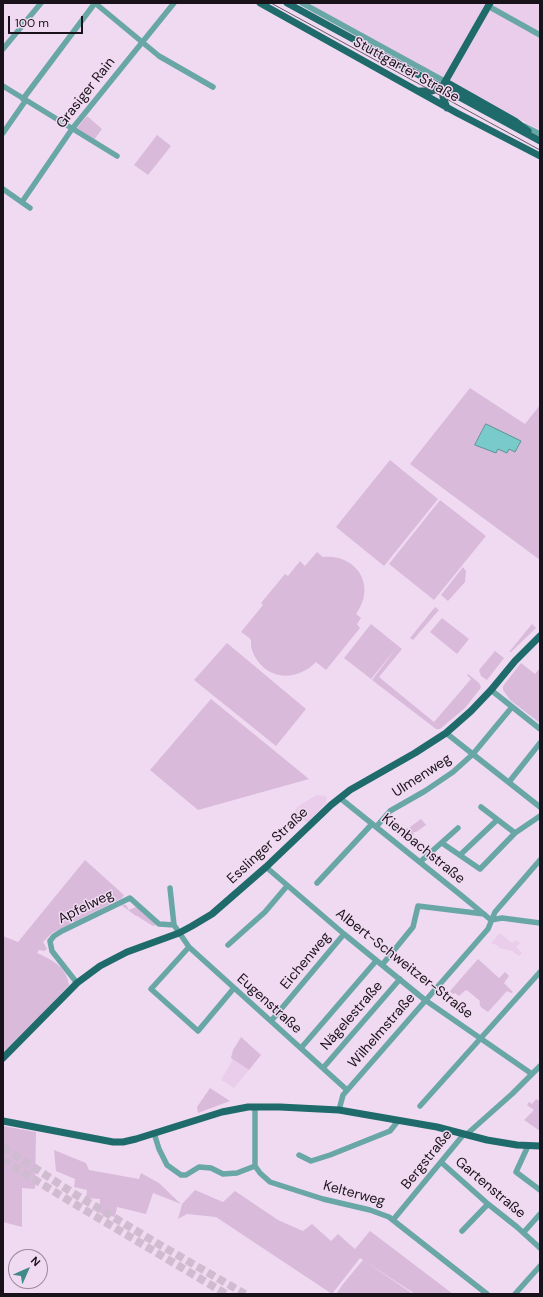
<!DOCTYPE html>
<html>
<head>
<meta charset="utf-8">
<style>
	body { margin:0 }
	#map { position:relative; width:543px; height:1297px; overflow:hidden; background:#f0daf1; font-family:"DM Sans",sans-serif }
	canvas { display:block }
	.frame { position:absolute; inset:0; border:4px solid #1a121a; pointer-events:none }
	.north { position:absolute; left:8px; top:1249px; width:40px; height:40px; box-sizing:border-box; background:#f0daf1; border:1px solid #9a8a9b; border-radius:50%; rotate:45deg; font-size:11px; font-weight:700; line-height:16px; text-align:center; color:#1a121a }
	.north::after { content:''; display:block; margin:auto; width:14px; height:18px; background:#428a8a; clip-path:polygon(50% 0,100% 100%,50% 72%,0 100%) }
	.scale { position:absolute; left:8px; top:16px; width:75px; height:18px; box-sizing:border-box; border:2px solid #1a121a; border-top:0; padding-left:5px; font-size:12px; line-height:14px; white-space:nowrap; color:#1a121a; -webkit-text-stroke:3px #f0daf1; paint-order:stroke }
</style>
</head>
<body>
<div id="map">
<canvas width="543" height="1297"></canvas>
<div class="frame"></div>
<div class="north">N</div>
<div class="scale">100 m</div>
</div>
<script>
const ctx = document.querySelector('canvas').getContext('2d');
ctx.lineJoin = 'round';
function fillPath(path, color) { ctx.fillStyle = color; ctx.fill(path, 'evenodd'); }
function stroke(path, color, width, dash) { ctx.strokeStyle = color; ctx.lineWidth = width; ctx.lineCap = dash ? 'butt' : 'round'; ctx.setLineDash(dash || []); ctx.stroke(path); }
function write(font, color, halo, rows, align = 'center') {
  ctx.font = font + ' "DM Sans",sans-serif'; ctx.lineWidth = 3; ctx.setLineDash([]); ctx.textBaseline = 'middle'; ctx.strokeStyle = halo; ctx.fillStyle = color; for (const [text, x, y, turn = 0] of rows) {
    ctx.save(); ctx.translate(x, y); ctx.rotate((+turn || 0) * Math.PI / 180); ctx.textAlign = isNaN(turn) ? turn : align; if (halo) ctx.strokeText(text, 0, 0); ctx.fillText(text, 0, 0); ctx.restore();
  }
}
const built = new Path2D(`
	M300,3h240v127z
	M317,795l8,1 2,2 -1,3 1,1 -20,21 -12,-12 1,-3 5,-4z
	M500,933l12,10 4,-3 4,3 -4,4 6,6 -3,3 -9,-6 -12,-2 1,-2 -8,-3z
	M233,1059l16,11 -15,18 -13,-8z`);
const green = new Path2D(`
	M87,116l15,13 -8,11 -18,-11z
	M157,135l14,11 -23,29 -14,-10z
	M470,388l55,36 15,-19v155l-130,-96z
	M390,460l48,39 -54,67 -48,-39z
	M440,500l46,36 -52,64 -45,-36z
	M317,552l6,5c34,-3 54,29 33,57l5,4 -4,6 3,4 -34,42 -10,-8c-16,17 -44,20 -59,-2 -3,-4 -5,-9 -6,-14 0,-1 0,-6 0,-6 -2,-3 -7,-6 -10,-8l22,-27 -2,-2 24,-29 3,2 12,-15 5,5z
	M463,567l3,4 -1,11 -17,19 -7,-6z
	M435,607l4,3 -26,30 -3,-2z
	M442,618l27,21 -12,15 -27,-22z
	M371,624l31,25 -23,28 55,45 37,-43 -4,-4 1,-1 11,9 2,4 -1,2 -15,19 -25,21h-4l-64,-49 25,-33 -26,32 -27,-21z
	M532,624l4,4 -25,24h-2z
	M227,643l79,66 -30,37 -82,-66z
	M495,651l9,7 -17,22 -6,-4 -2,-6z
	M521,663l14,11 5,-6v55l-30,-23 -7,-10v-4z
	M211,699l98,80 -111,31 -48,-40z
	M421,819l5,6 -10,7h-3l1,2 -7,8 -8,-7 8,-7 3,2v-3z
	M85,860l39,35 -2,3 -70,35 -9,9 4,7 -3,2 -5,-1 -2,3c15,7 29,13 32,32l-28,30 -38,37v-116l15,6z
	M120,904l6,1 3,5 9,-4 18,19 -3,1 -16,-10h-1z
	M478,959l21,19 6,-6 4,4 -5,7 9,9 -2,1 -4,-2 -19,21c-4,-3 -10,-5 -8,-11l-12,-10 -2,-1 -7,6 -4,-3 -2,1 -3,-3z
	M241,1037l20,18 -12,15 -18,-12 2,-8z
	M210,1088l20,13 -32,12 -1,-6z
	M536,1099l4,2v30l-16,-11 10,-10 -7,-5 2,-3 3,2z
	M3,1126l33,6 -1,57 -13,-1v39l-19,-5z
	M54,1150l32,13 3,7 50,9 2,-6 18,10 22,21 -28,-11 -7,21 -29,-7 -2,10 -16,-4 1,-14 -14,-1 1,-8 -13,-3 1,-8 -19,-8z
	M195,1190l28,12 12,-11 43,29 25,11 9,-7 19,17 7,-7 17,15 15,-18 83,63h-38l-55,-36 -28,36 -116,-77 -29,-3 -9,5 4,-15z
	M363,1260l50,34h-77l7,-10z`);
const water = new Path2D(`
	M486,424l35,17 -6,11 -6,-3 -2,4 -9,-4 -2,4 -21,-8z`);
const highwayTunnel = new Path2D(`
	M3,1147l70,46 82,49 90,52
	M3,1159l16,11 49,30 158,94`);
const minor = new Path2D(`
	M95,3l64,53 54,31
	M302,3l144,79
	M488,6l52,29
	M3,49l38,-46
	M3,86l114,70
	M23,99l72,-96
	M524,126l16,8
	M3,133l23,-33
	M3,189l27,19
	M22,202l50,-73 102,-126
	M491,690l49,39
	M446,733l94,74
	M509,782l31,-39
	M340,798l122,98 29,24 11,-2 38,5
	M481,807l34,26
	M376,827l14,-16 35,-20 28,-19 20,-18 39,-47
	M442,843l38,26 35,-36 25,-17
	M460,855l37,-35
	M420,862l38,-34
	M266,867l78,67 81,66 107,74
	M317,883l55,-59
	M170,888l4,37
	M228,945l37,-33 22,-26
	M189,947l-38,42 47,42 36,-43
	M382,965l31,-38 5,-21 66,8
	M77,983l-25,-32 -2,-10 4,-5 8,-5 68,-33 29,26 15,1 15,22 158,143
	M271,1021l73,-87
	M301,1048l75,-87
	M323,1068l77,-89
	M420,1106l120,-134
	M255,1107v59l5,7 10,9 53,17 47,11 19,7 98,77
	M339,1110l4,-15 145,-166 7,-17 45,-52
	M154,1133l5,16 8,16 14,10h5l13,-8 12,1 12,6 14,-1 18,-7
	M467,1134l45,-40 28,-28
	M528,1146l-12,26 24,18
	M299,1155l12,6 19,-6 60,-24 8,-10
	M442,1163l46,41 29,23 23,21
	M393,1220l71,-86
	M462,1231l26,-27
	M524,1232l16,-18
	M515,1294l25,-28`);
const major = new Path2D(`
	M260,3l197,110 83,43
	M287,3l253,138
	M446,82l69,39 13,10
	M442,87l1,10 4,11
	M418,91h14l10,-4 48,-84
	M3,1058l74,-75 23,-17 27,-14 52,-19 13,-7 20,-12 54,-47 65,-62 19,-15 65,-37 31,-20 25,-22 20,-21 24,-29 25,-25
	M3,1121l110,21h10l13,-3 86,-27 26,-5h32l59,3 98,17 50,13 30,5 23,1`);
const tram = new Path2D(`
	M271,3l269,147`);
const streetNames = [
	["Stuttgarter Straße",406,70,29],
	["Grasiger Rain",86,93,-52],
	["Ulmenweg",422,776,-33],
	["Esslinger Straße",268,846,-43],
	["Kienbachstraße",423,849,39],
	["Apfelweg",86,907,-26],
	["Eichenweg",306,961,-50],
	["Albert-Schweitzer-Straße",404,964,38],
	["Eugenstraße",269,1004,42],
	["Nägelestraße",352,1016,-49],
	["Wilhelmstraße",382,1031,-49],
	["Bergstraße",427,1160,-51],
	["Gartenstraße",490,1188,40],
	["Kelterweg",354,1194,15]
];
fillPath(built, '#e9cdea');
fillPath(green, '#d9badb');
fillPath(water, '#79cbcb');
stroke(water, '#5c9496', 1);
stroke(highwayTunnel, '#d0bcd1', 8, [8, 4]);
stroke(minor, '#69a6a6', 5.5);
stroke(major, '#1f6b6b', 7);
stroke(tram, '#675a67', 1);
write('14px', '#1a121a', '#f0daf1', streetNames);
</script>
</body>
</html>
